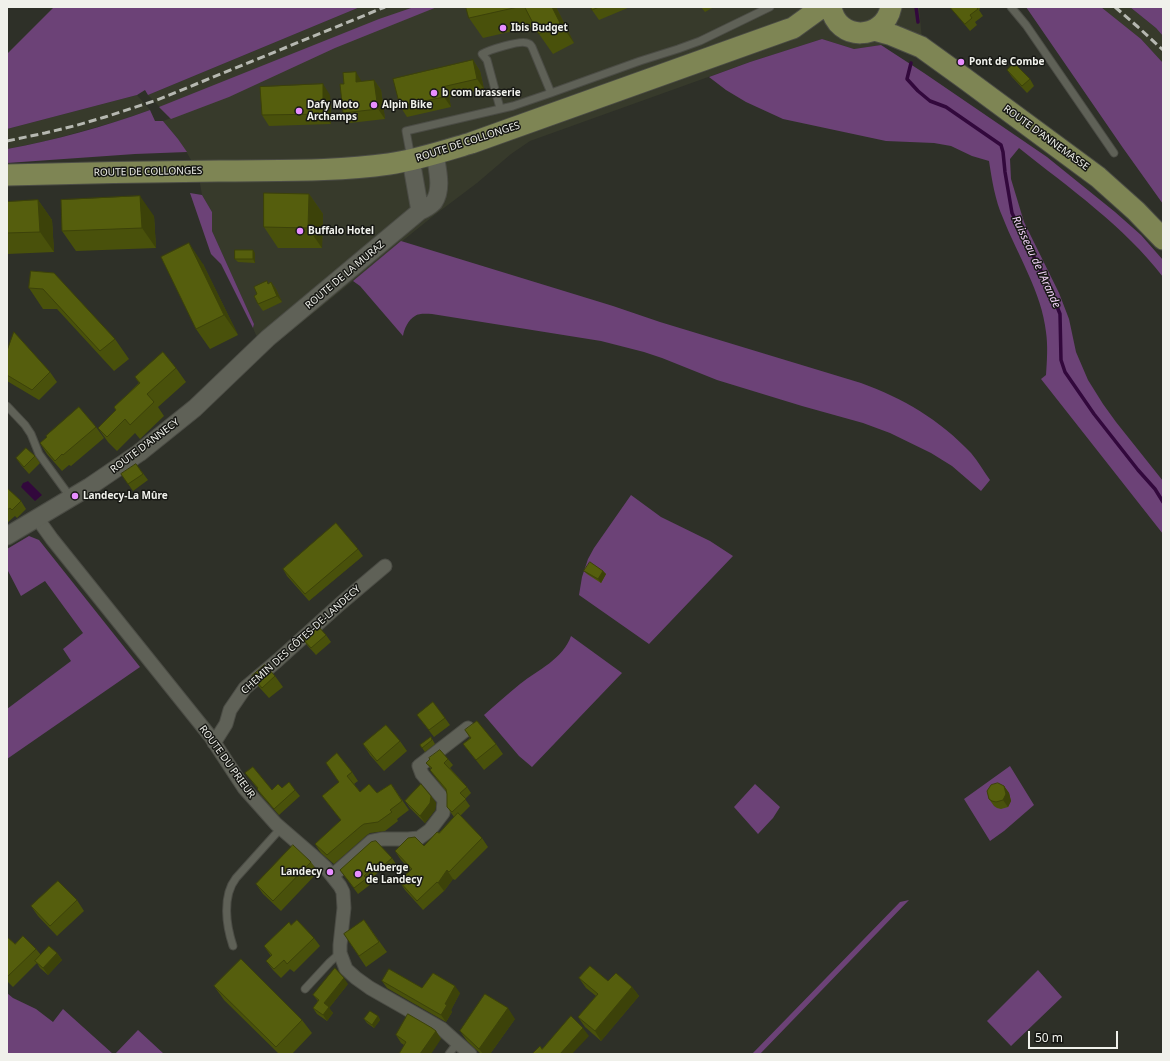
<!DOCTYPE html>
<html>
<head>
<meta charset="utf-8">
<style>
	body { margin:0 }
	#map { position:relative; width:1170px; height:1061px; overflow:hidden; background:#2e3028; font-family:"Noto Sans",sans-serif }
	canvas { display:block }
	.frame { position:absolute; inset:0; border:8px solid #f0f1eb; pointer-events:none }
	.scale { position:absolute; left:1028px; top:1031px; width:90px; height:18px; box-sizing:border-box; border:2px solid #f0f1eb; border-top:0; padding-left:5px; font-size:12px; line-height:14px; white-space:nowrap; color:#f0f1eb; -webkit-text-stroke:3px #171814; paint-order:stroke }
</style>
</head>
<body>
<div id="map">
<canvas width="1170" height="1061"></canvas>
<div class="frame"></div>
<div class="scale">50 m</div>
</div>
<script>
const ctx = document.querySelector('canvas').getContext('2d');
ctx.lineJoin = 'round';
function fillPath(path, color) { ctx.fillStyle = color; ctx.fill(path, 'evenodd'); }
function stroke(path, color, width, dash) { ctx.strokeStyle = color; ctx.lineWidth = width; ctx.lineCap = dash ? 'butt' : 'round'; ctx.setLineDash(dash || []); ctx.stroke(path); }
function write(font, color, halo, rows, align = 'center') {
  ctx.font = font + ' "Noto Sans",sans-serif'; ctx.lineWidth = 3; ctx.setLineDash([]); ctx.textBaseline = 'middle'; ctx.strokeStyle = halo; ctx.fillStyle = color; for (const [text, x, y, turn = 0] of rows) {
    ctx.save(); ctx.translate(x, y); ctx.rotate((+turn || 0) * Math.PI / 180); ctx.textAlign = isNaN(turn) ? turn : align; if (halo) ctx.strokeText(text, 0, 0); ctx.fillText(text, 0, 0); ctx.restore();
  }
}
const built = new Path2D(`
	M360,7h559l3,32 -68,10 -32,-10 -72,23 -220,79 -19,13 -34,29 -45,34 -163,132 -13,-14 -3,-7 1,-4 -42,-93v-19l-10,-17 -4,-23 -11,-19 -9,-14 -15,-18 8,-3 -23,-23z
	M1101,7h29l26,21 7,8v27l-22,-24z
	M137,95l13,15 -32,11 -35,10 -37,10 -39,8v-20z`);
const green = new Path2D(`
	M54,7h306l-212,88 -3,-5 -8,5 -130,34v-75z
	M414,7h23l-102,41 -106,49 -58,22 -12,-12 220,-88z
	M1026,7h75l40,32 22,24v141l-40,-56z
	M1130,7h33v29l-7,-8z
	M822,39l32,10 27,-4 43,28 123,84 68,55 26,23 22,25v17c-39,-51 -94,-89 -144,-129l-9,11 1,20 13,43 35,71 10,26 7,33 12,28 15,24 13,18 47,59v53l-122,-155 5,-4c1,-14 2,-29 0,-43 -4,-39 -29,-78 -43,-114 -8,-18 -11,-38 -14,-57l-17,-5 -21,-10 -17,-3 -48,-2 -103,-22 -37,-17 -20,-12 -17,-13 41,-15z
	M150,110l5,11h8l15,18 9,13 -52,2 -128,9v-14c49,-9 96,-22 143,-39z
	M190,193l12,2 10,17v19l42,93 -1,4 -32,-64 -10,-10z
	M401,241l212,65 47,16 201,61c42,15 79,37 110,70 7,8 13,19 19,27l-9,11 -29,-25 -21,-13 -41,-20 -27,-10 -61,-17 -85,-26 -55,-22 -18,-6 -43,-11 -169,-27c-5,0 -13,-1 -17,2 -7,4 -11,13 -12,20l-43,-50 -7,-5z
	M631,495l30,22 49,24 23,15 -84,88 -70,-49 3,-18 6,-18 6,-11z
	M29,536l10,4 101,127 -133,92v-50l64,-48 -8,-12 20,-16 -38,-52 -24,15 -14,-27v-20z
	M571,636l51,37 -90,94 -13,-11 -35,-41c12,-11 24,-21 36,-31 18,-14 43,-25 51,-48z
	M1010,766l24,39 -30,26 -14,10 -26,-42z
	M755,784l25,23 -7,11 -15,16 -24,-27z
	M909,900l-149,154h-8l148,-152z
	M1038,970l24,27 -51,49 -24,-25z
	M7,993l6,5 23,11 17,13 10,-13 50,45h-106z
	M138,1030l26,24h-49z`);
const water = new Path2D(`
	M28,481l14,14 -7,6 -14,-14 2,-4 3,-1z`);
const stream = new Path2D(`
	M916,7l2,15
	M911,63l-4,16 11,12 12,10 16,6 55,38 2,7 2,20 7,41 38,76 10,25 1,46 4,12 29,42 44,56 17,19 8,13`);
const service = new Path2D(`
	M1011,7l15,18 88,128
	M500,108l-13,-48 -5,-6c7,-4 38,-14 45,-11 3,1 3,1 5,4l19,46
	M411,158l-5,-27 107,-25 38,-13 89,-32 38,-12 22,-8 70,-34
	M7,406l18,19 6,9 8,20 32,44
	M233,946c-7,-21 -11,-50 3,-68l45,-50
	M305,989l25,-27 10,-9
	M449,1054l9,-12`);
const minor = new Path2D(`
	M37,518l15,21 158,197 34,52 32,36 37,32 12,11 15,19 3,6 1,16 -4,37v8l6,16 10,9 14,10 72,41 28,25
	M214,743l12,-19 4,-14 15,-22 33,-28 62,-56 45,-38
	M332,876l40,-35 10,-2h26l11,-1 11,-8 13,-17 1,-13 -22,-26 -3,-8 49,-38`);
const tertiary = new Path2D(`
	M411,160l9,51
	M7,536l82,-49 50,-34 56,-45 73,-70 152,-127c5,-2 10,-5 14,-9 9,-13 3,-34 1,-48`);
const primary = new Path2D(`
	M831,7c6,35 53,34 60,0
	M874,30l18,5 29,12 43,31 134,99 38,34 27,28
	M7,175c71,-2 141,-3 212,-4 57,-1 114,1 170,-7 28,-4 55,-13 82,-21l316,-113 6,-2 29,-21`);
const rail = new Path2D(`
	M1115,7l23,20 25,23
	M7,141l38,-8 29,-7 31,-9 52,-17 228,-93`);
const wall = new Path2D(`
	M466,7h90l18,36 -21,11 -14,-20 -4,-8 -52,12 -14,-20z
	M591,7h39l-31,13 -7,-10z
	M701,7h13l-9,5z
	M950,7h29l1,2 -1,1 4,6 -8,6 2,3 -7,6z
	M473,60l7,11 4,18 -35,8 2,10 -44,10 -7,-11z
	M1007,70l23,9 4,7 -7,7 -15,-16z
	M374,80l7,10 4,29 -35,4 -7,-10 19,-31z
	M330,95l1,29 -62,2 -7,-11z
	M309,194l14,20 -1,34h-44l-14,-21z
	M38,200l14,20 2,32 -47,2v-52z
	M154,216l2,32 -80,3 -14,-20z
	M255,253v10l-17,-1 -3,-3z
	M203,264l35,71 -28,14 -14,-20z
	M31,271l84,68 14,20 -15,12 -57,-62h-14l-14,-21z
	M271,282l5,7 6,13 -19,9 -5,-7 -1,-10 11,-11z
	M7,351l43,21 7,10 -18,18 -32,-19z
	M176,368l10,14 -28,25 6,9 -24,23 -5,-6 -18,18 -9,-9 -10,-14 18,-18 -2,-3 25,-24 -4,-6z
	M96,427l8,11 -33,28 -2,-1 -7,6 -15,-17 -7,-11z
	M35,456l5,7 -11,11 -8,-9 -5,-7z
	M136,464l12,16 -15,11 -12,-17z
	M7,488l14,13 5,8 -9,9 -2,-2 -8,7z
	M358,549l5,7 -54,45 -22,-25 -4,-7z
	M584,571h19l3,3 -5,9 -14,-9z
	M326,635l5,7 -15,13 -9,-10 -5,-7z
	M252,676h23l8,11 -14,11 -10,-11z
	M417,715l28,3 5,7 -16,12z
	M465,730l31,14 7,10 -19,16 -13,-16 -8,-10 7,-6z
	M431,737l4,7 -10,8 -5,-7z
	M400,741l7,10 -23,20 -14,-16 -7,-11z
	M448,759l5,6 -3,3 17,19 4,6 -6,6 5,7 -10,10 22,22 6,9 -33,33 -2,-1 -9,12 -21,19 -18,-20 -6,-9 12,-11 -10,-10 -6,-9 29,-5 15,-13 15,-16 -7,-10v-13l-1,-3 -11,-14 -5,-7 1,-1 -5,-6z
	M352,772l6,9 -4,3 6,8 17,1 14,-9 18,26 -12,9 1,2 -13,10 -15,2 -3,2 -33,29 -13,-11 -6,-9 26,-24 -19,-24z
	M245,773l27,17 10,-2 13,2 5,6 -21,19 -18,-20 -4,-7z
	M1004,786l5,7 2,8 -3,6 -7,2 -4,-1 -3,-2 -5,-7z
	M431,796l5,7 -1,7 -10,13 -15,-15 -5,-7z
	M392,858l4,6 -7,7 -5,-4 -15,14 2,3 -13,10 -18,-24z
	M311,862l7,10 -37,39 -18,-17 -7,-10z
	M77,900l7,11 -27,25 -19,-20 -7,-10z
	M364,920l23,32 -21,15 -22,-33z
	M291,925l23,13 6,8 -26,26 -4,-3 -9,9 -8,-8 -7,-9 5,-5 -7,-10z
	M7,937l8,7 21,5 5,6 16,-2 5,7 -14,15 -8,-7 -3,-5 -24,24 -6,-6z
	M579,978l29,3 24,6 7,9 -38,45 -16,-14 -7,-10 18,-21 -10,-8z
	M382,981l40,7 38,5 -9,17 1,2 -6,10 -59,-34z
	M348,984l-19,24 4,5 -6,8 -10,-7 -4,-6 5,-7 -5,-6z
	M214,986l88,34 10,13 -20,21h-13l-55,-54z
	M378,1016l2,4 -6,8 -7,-5 -3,-4z
	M515,1019l-25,35h-9l-14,-13 -7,-10z
	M436,1031l5,8 -37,6 -3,-2 -5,-8z`);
const shadedWall = new Path2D(`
	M552,7h4l18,36 -14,-20z
	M473,60l7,11 4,18 -7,-10z
	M356,72l6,10h-6z
	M374,80l7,10 4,29 -7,-10z
	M323,84l7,11 1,29 -8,-10z
	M442,87l7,10 2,10 -7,-10z
	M309,194l14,20 -1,34 -14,-20z
	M140,196l14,20 2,32 -14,-20z
	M38,200l14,20 2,32 -14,-20z
	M189,243l14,21 35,71 -14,-20z
	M253,250l2,3v10l-2,-4z
	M271,282l5,7 6,13 -5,-6z
	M603,571l3,3 -5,9 -3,-4z
	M1004,786l5,7 2,8 -3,6 -5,-7z
	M431,796l5,7 -1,7 -10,13 -5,-7z
	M447,870l6,9 -9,12 -6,-8z
	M57,953l5,7 -14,15 -5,-7z
	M344,978l4,6 -19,24 4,5 -6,8 -4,-6 1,-12z
	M455,986l5,7 -9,17 1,2 -6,10 -5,-7 4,-11z
	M632,987l7,9 -38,45 -6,-10z
	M508,1008l7,11 -25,35h-7l-4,-5z
	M378,1016l2,4 -6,8 -2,-3z
	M583,1028l6,8 -17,18h-12z
	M436,1031l5,8 -10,15h-11z`);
const building = new Path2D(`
	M466,7h52l-49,11z
	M525,7h27l8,16 -21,11z
	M591,7h8l-7,3z
	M950,7h26l2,2 -8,6 2,3 -7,6z
	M473,60l4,19 -35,8 2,10 -44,9 -7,-27z
	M1014,63l16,16 -8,7 -15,-16z
	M356,72v10l18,-2 4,29 -35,4 -3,-29h4l-1,-11z
	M323,84v30l-61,1 -2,-28z
	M264,193l45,1 -1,34 -44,-1z
	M140,196l2,32 -80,3 -1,-31z
	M38,200l2,32 -33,1v-31z
	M189,243l35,72 -28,14 -35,-72z
	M235,250h18v9h-18z
	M31,271l23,2 61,66 -15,12 -57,-62 -14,-1z
	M267,281l1,3 3,-2 6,14 -19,8 -4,-8 3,-2 -3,-7z
	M14,332l36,40 -18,18 -25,-15v-24z
	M163,352l13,16 -29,26 7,8 -24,23 -5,-6 -18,18 -9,-9 18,-18 -2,-3 26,-24 -5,-6z
	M79,407l17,20 -33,28 -1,-1 -7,7 -15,-18 7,-6 -1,-1z
	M26,448l9,8 -11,11 -8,-9z
	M136,464l7,10 -15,10 -7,-10z
	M7,488l14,13 -9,9 -2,-2 -3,2z
	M336,523l22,26 -53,45 -22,-25z
	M590,562l13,9 -5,8 -14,-8z
	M317,625l9,10 -15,13 -9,-10z
	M265,665l10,11 -13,12 -10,-12z
	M433,702l12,16 -16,12 -12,-15z
	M477,721l19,23 -20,16 -13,-16 8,-6 -6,-8z
	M386,725l14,16 -23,20 -14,-17z
	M431,737l1,3 -10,8 -2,-3z
	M440,750l8,9 -4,4 23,24 -7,6 6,6 -14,13 -5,-5v-13l-1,-5 -16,-19 2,-2 -6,-5 4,-4 -1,-1z
	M337,753l15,19 -5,4 13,16 9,-8 8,9 14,-9 11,17 -12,9 2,2 -14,10 -14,2 -3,2 -34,29 -12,-11 26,-24 -19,-24 17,-14 -13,-19z
	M253,767l19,23 6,-6 4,4 7,-6 6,8 -21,19 -17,-20 1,-1 -13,-15z
	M998,783l6,3 2,8 -3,6 -7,2 -4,-1 -3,-2 -2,-8 4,-6z
	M421,784l10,12 -1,7 -10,13 -15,-15z
	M458,813l24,25 -33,34 -2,-2 -9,13 -1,-1 -20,19 -18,-20 13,-12 -17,-18 13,-13 7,-1 9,9 13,-14 2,1z
	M376,841l16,17 -8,7 -4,-4 -16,15 3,2 -13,10 -14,-18 31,-28z
	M293,845l18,17 -38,39 -17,-17z
	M58,881l19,19 -27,26 -19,-20z
	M297,920l17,18 -27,26 -3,-4 -10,9 -8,-8 6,-6 -8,-9 25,-24 2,3z
	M364,920l15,22 -20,14 -15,-22z
	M23,936l13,13 -29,28v-40l8,7z
	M49,946l8,7 -14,15 -8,-7z
	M241,959l61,61 -26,27 -62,-61z
	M590,966l18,15 8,-8 16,14 -37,44 -17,-14 20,-23 -19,-16z
	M335,968l9,10 -20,25 5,4 -6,8 -10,-7 6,-8 -6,-5z
	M389,969l33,19 11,-15 22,13 -10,18 2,1 -6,10 -59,-34z
	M485,994l23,14 -29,41 -19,-18z
	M370,1011l8,5 -6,9 -8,-6z
	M408,1014l24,14 4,3 -16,23h-21l7,-12 -10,-7z
	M571,1016l12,12 -23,26h-28l8,-8 2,3z`);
const markers = [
	[503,28,4,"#e88eff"],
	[961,62,4,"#e88eff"],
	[434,93,4,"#e88eff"],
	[374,105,4,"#e88eff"],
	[299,111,4,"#e88eff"],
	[300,231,4,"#e88eff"],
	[75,496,4,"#e88eff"],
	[330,872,4,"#e88eff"],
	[358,874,4,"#e88eff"]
];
const poiNames = [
	["Ibis Budget",511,28],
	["Pont de Combe",969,62],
	["b com brasserie",442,93],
	["Dafy Moto",307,105],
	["Archamps",307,117],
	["Alpin Bike",382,105],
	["Buffalo Hotel",308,231],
	["Landecy-La Mûre",83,496],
	["Auberge",366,868],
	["de Landecy",366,880],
	["Landecy",322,872,"right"]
];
const streetNames = [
	["ROUTE D'ANNEMASSE",1046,138,36],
	["ROUTE DE COLLONGES",468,142,-18],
	["ROUTE DE COLLONGES",148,172,-1],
	["ROUTE DE LA MURAZ",345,275,-40],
	["ROUTE D'ANNECY",145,446,-37],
	["CHEMIN DES CÔTES-DE-LANDECY",301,640,-42],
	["ROUTE DU PRIEUR",227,762,54]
];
const waterNames = [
	["Ruisseau de l'Arande",1036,262,65]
];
fillPath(built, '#373a2b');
fillPath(green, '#6c4277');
fillPath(water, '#32083c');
stroke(stream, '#32083c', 3.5);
stroke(service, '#4b4c45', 9);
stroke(minor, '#4b4c45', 15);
stroke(tertiary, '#4b4c45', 19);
stroke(primary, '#4b4c45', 23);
stroke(service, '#5f6157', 7);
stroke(minor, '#5f6157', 13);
stroke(tertiary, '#5f6157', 17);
stroke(primary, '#7e8554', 21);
stroke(rail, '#b6b8b1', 3, [8, 4]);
fillPath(wall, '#49510b');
fillPath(shadedWall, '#3c4209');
fillPath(building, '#555e0d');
stroke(building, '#3c4209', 1);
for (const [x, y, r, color] of markers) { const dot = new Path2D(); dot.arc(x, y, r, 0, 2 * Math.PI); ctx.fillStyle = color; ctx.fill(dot); stroke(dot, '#171814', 1.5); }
write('bold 10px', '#f0f1eb', '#171814', poiNames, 'left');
write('10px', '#f0f1eb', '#171814', streetNames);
write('italic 11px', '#f2d3f9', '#171814', waterNames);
</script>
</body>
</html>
